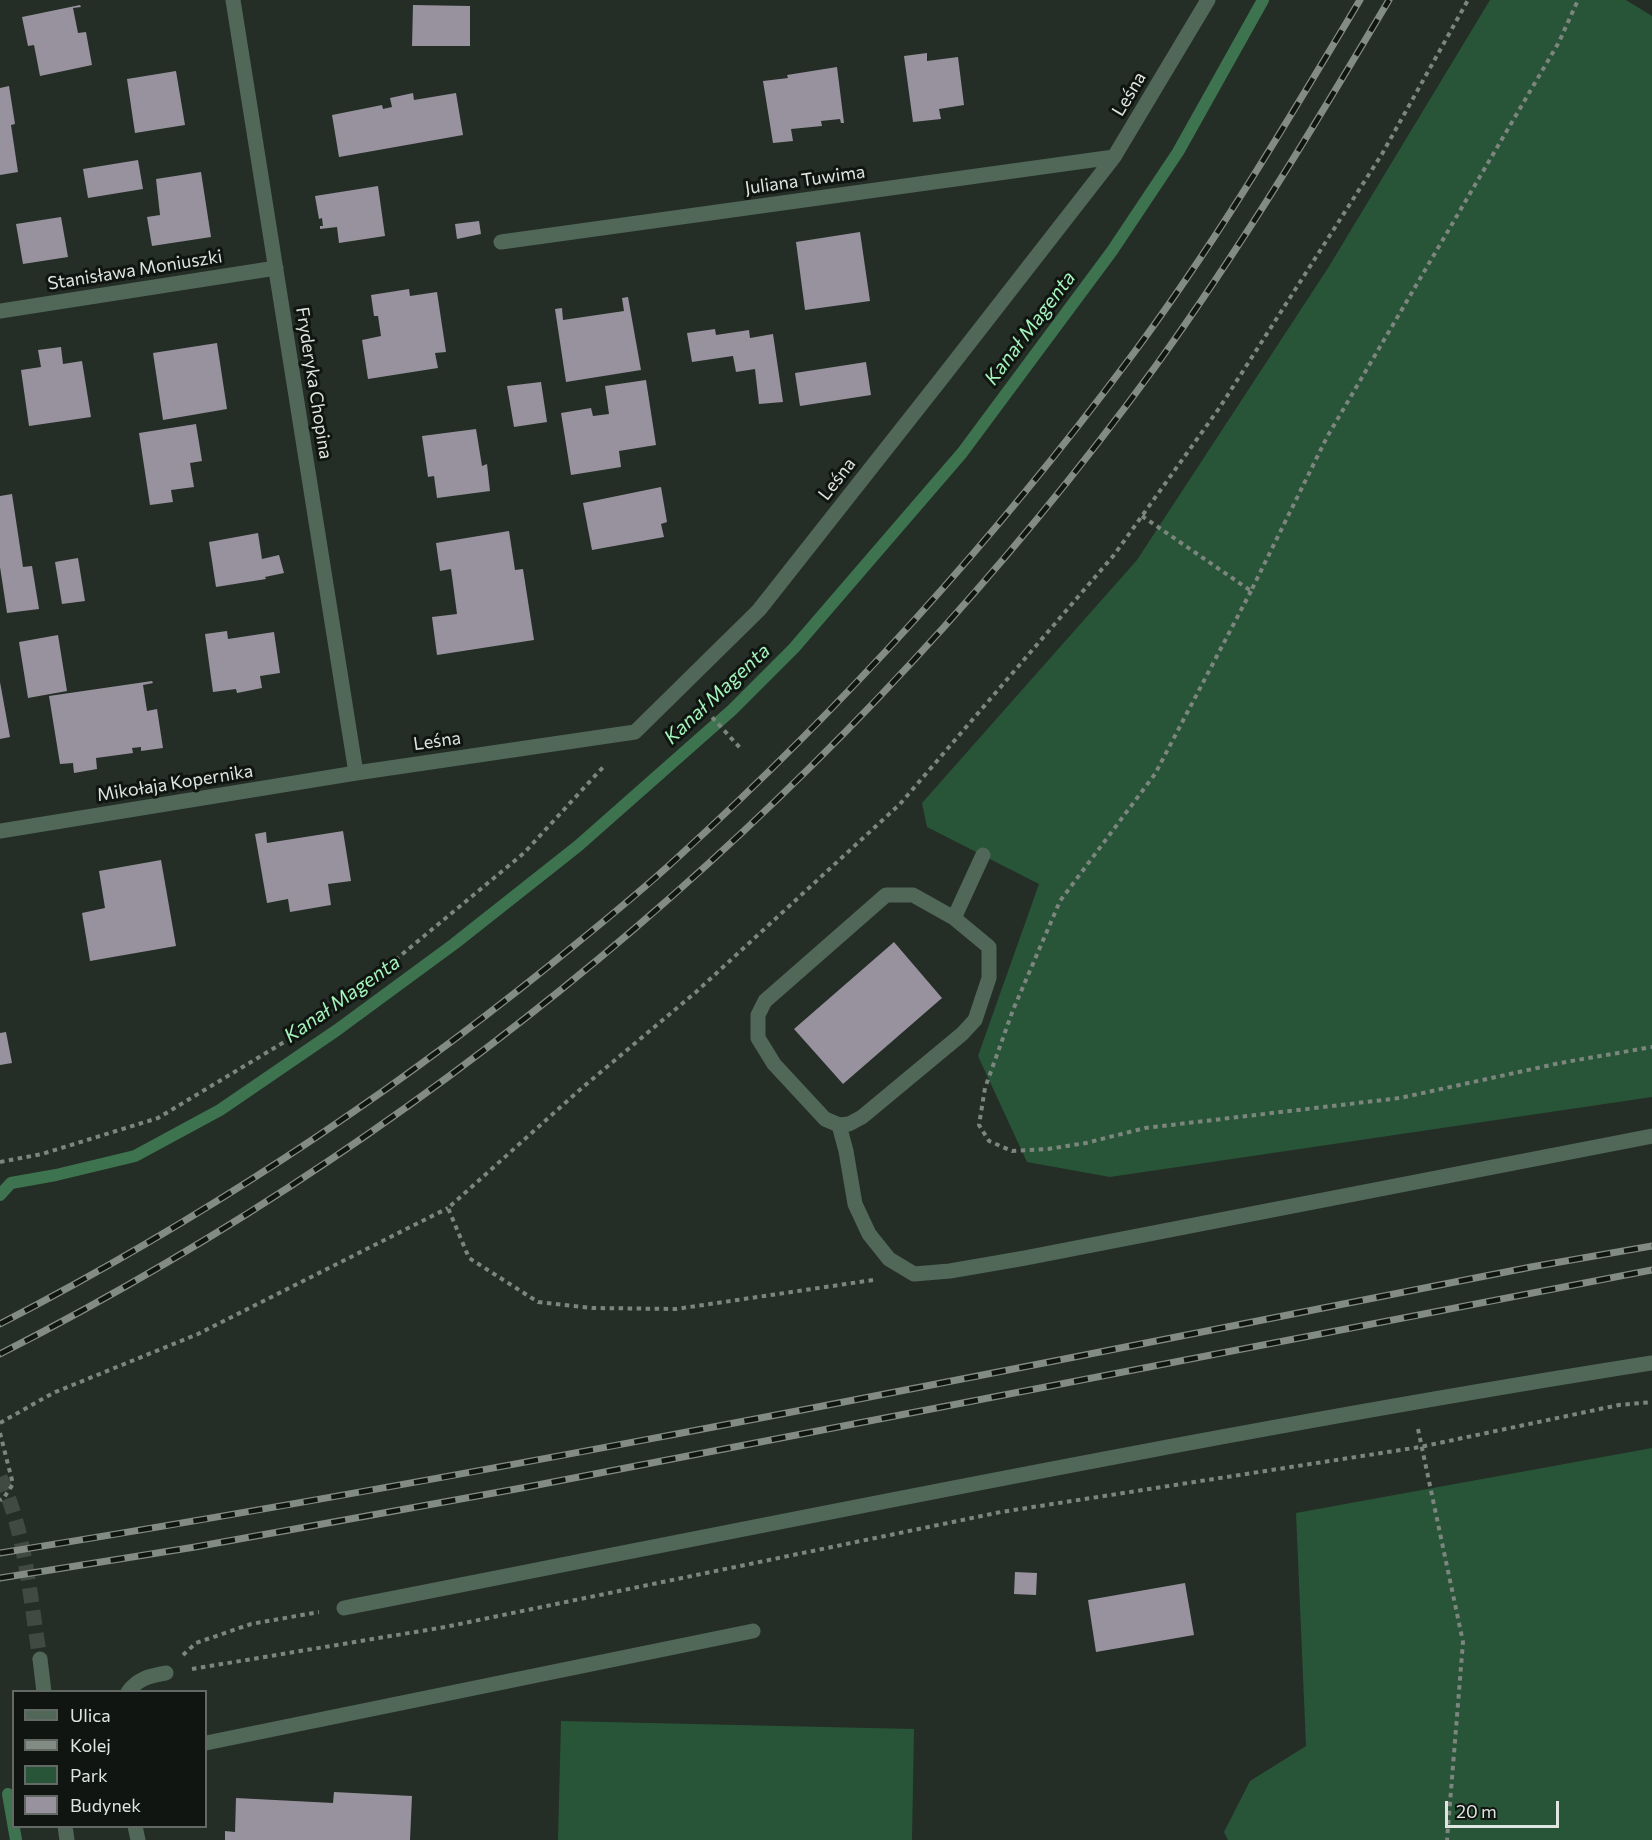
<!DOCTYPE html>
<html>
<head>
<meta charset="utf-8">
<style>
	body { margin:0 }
	#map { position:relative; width:1652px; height:1840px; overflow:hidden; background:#242e26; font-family:Commissioner,sans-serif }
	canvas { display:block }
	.legend { position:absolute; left:12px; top:1690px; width:195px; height:138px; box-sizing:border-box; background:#101511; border:2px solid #636964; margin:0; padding:8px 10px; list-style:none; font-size:18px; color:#dfe6e1 }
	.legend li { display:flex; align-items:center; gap:12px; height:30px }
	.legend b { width:30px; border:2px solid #636964 }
	.scale { position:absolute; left:1445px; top:1801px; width:114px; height:27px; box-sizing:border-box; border:3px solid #dfe6e1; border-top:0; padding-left:8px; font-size:18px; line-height:21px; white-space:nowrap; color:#dfe6e1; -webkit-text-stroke:4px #101511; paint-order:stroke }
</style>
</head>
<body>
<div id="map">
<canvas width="1652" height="1840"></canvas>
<ul class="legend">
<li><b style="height:8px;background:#516757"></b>Ulica</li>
<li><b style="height:8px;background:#828b84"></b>Kolej</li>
<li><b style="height:16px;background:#285537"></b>Park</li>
<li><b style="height:16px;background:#97929e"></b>Budynek</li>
</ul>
<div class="scale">20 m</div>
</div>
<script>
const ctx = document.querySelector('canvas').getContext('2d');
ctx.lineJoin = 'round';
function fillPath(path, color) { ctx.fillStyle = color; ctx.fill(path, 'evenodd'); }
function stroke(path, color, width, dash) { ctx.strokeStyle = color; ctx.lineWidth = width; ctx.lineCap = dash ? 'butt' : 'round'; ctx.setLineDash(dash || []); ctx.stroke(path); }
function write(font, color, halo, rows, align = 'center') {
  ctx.font = font + ' Commissioner,sans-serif'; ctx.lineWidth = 6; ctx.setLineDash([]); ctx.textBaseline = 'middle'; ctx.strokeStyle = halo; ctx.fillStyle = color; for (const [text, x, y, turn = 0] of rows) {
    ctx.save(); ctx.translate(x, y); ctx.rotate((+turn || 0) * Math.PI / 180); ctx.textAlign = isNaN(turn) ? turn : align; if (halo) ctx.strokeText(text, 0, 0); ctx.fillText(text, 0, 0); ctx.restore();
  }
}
const green = new Path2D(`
	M1490,0h136l26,16v1081l-542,80 -83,-15 -49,-106 61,-172 -112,-57 -5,-24 215,-243 191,-292z
	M1652,1448v392h-424l-4,-8 26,-51 56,-35 -10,-233z
	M561,1721l353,8 -2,111h-354z`);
const stream = new Path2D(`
	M0,1195l11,-12 45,-8 79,-19 85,-46 117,-80 117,-86 124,-98 154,-136 62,-62 168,-195 150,-202 66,-99 85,-152
	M8,1794l8,46`);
const building = new Path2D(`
	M80,5l1,2 -8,1 5,25 8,-1 6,33 -52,11 -6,-31 -6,1 -6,-29z
	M413,5l57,1v40h-58z
	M927,53v8l31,-4 6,48 -25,4 2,10 -28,3 -9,-66z
	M837,67l7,56h-3l-1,-4 -19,2 1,5 -31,3 2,12 -20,2 -10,-62 25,-3 -1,-3z
	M176,71l9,54 -50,8 -8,-54z
	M9,86l6,38 -4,1 7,47 -18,3v-87z
	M413,93l1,7 42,-7 7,42 -124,22 -7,-42 50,-10 1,4 9,-2 -2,-9z
	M138,160l5,29 -55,9 -5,-29z
	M201,172l10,65 -59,9 -5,-29 13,-2 -4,-36z
	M378,186l7,50 -46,7 -2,-16 -17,2v-3h3l-1,-8 -3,1 -4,-23z
	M61,217l7,40 -45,7 -7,-40z
	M479,221l2,13 -24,5 -2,-15z
	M860,232l10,69 -65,9 -9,-68z
	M409,289l1,7 27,-4 9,60 -11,1 3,15 -70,11 -6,-39 19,-4 -3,-20h-4l-3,-21z
	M628,297l13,73 -75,12 -11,-73 7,-1 1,12 61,-9 -2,-13z
	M715,329l1,6 33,-5 1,8 23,-4 10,68 -24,2 -4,-35 -19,3 -3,-16 -41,6 -5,-29z
	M217,343l10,66 -64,11 -10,-67z
	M61,347l2,17 19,-3 9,56 -62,9 -8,-56 20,-3 -3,-17z
	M866,362l5,33 -71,11 -5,-33z
	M646,380l10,65 -37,6 2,16 -50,8 -10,-62 30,-5 2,8 16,-2 -4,-28z
	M541,382l6,40 -33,5 -7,-41z
	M196,424l6,37 -12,2 4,24 -23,3 2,12 -23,3 -11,-72z
	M476,429l6,37 5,-2 3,27 -53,7 -3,-22 -6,1 -6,-41z
	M661,487l6,35 -6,2 3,13 -72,13 -9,-47z
	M12,494l11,73 9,-1 7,43 -32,4 -7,-46v-71z
	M509,531l6,39 8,-1 11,71 -97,15 -5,-38 25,-3 -6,-45 -11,2 -4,-28z
	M258,533l4,26 17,-4 5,18 -19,4 1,2 -50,8 -7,-45z
	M78,558l7,43 -23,3 -7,-42z
	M227,631l1,8 46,-7 6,41 -20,3 2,12 -25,5 -1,-4 -23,3 -8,-58z
	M58,635l9,56 -39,7 -9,-56z
	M152,681l1,2 -10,2 4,26 10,-2 6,39 -22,3v-4l-9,1 1,5 -37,5 1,11 -23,4 -1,-10 -13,1 -11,-68z
	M0,682l10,55 -10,2z
	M343,831l8,50 -23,3 3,21 -41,7 -2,-13 -21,4 -12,-69 11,-2 1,11z
	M161,860l15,86 -86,15 -8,-48 23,-5 -6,-37z
	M894,942l48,56 -99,86 -49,-55z
	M6,1032l6,31 -12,2v-32z
	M1015,1572l22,1 -1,22 -22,-1z
	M1185,1583l9,52 -98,17 -8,-52z
	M334,1792l78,4 -2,44h-185v-9l10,1 1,-34 97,5z`);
const streetTunnel = new Path2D(`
	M0,1477c26,57 30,121 40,182`);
const path = new Path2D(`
	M1142,516l109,75 76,-154 232,-395 19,-42
	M1251,591l-96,183 -95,127 -47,109 -28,78 -6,37 10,16 23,10 36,-2 38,-6 59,-15 255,-30 160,-35 92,-16
	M700,704l42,46
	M0,1162l42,-8 116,-36 171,-103 195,-162 81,-88
	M873,1280l-197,29 -84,-1 -54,-6 -69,-44 -21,-50 135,-121 113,-95 204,-188 214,-249 106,-148 162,-253 86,-154
	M0,1423l53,-30 145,-59 250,-126
	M1418,1429l45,213 -16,198
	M0,1433l13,51 -10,15 -3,1
	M183,1655l13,-12 55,-19 68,-12
	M192,1669l253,-42 556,-115 419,-65 199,-42 33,-3`);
const lane = new Path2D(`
	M954,918l29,-63
	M839,1125l10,-1 13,-7 100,-83 13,-14 14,-42v-31l-35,-29 -41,-23h-27l-121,106 -7,14v23l16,26 51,55 14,6 7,26 9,53 14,30 20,25 25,15 36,-3 75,-13 627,-122
	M344,1608c435,-85 870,-176 1308,-245
	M128,1692c10,-14 22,-16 38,-19
	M206,1743l547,-112
	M135,1826l3,14`);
const street = new Path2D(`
	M233,0l123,773
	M501,242l613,-85
	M0,311l276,-43
	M0,831l356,-58 279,-41 124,-122 179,-227 176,-226 94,-157
	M40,1659l4,33
	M65,1826l2,14`);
const rail = new Path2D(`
	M0,1324c195,-101 379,-221 550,-359 43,-35 86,-69 126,-106 167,-152 319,-320 454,-501 85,-114 157,-236 230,-358
	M0,1354c455,-232 854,-575 1155,-987 85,-118 160,-242 234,-367
	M0,1553c513,-82 1022,-186 1531,-286l121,-21
	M0,1578l195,-31 332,-60 1125,-217`);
const streetNames = [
	["Leśna",1129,94,-59],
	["Juliana Tuwima",805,180,-8],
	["Stanisława Moniuszki",135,270,-9],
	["Fryderyka Chopina",314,383,81],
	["Leśna",837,479,-52],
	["Leśna",437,741,-8],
	["Mikołaja Kopernika",175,783,-9]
];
const waterNames = [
	["Kanał Magenta",1030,328,-53],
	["Kanał Magenta",717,694,-43],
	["Kanał Magenta",342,999,-35]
];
fillPath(green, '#285537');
stroke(stream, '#3e734f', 12);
fillPath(building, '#97929e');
stroke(streetTunnel, '#404a42', 15, [15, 8]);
stroke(path, '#7c857e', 4, [4.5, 4.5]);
stroke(lane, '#516757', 15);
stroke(street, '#516757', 15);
stroke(rail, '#828b84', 7);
stroke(rail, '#101511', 4.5, [14]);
write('18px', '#dfe6e1', '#101511', streetNames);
write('italic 20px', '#a4f4bc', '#101511', waterNames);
</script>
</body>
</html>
